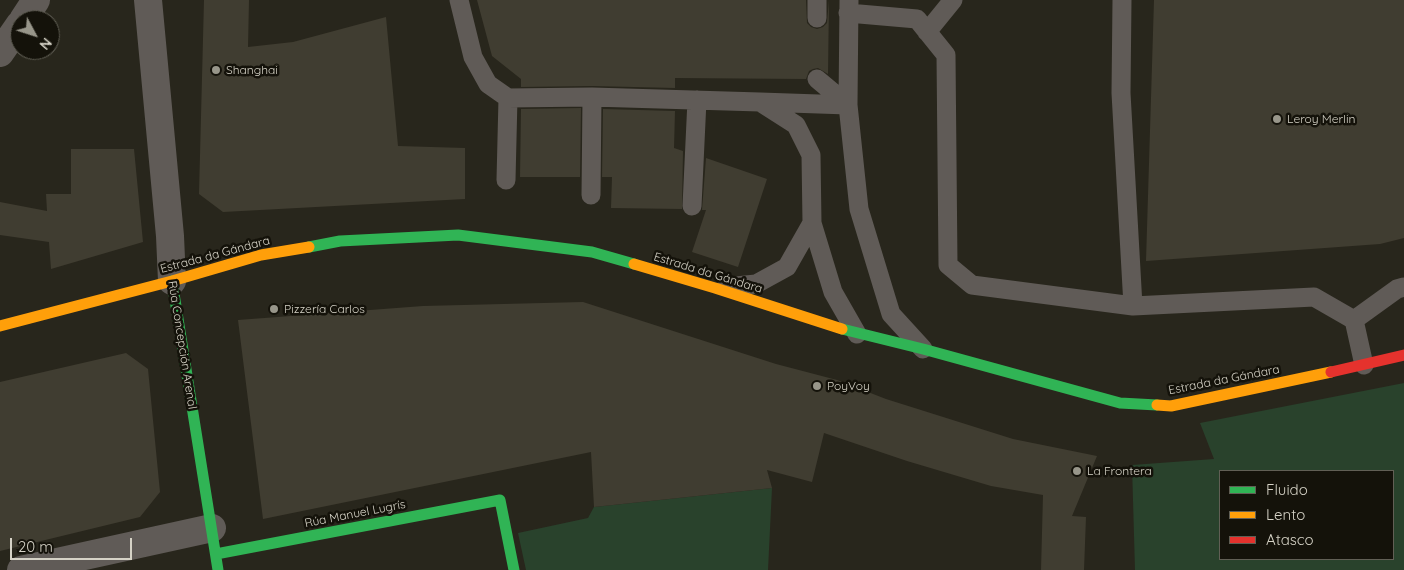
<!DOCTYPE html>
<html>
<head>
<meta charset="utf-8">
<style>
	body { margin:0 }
	#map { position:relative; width:1404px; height:570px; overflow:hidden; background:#28261c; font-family:Quicksand,sans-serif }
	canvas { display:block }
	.legend { position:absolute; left:1219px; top:470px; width:175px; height:90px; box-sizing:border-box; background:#14120a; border:1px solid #615f55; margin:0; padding:6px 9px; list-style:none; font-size:15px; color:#d5d2c6 }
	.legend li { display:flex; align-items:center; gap:10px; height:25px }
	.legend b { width:25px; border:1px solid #615f55 }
	.north { position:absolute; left:10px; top:10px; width:50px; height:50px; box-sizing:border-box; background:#14120a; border:1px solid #615f55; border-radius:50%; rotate:130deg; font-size:14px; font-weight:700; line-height:20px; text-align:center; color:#d5d2c6 }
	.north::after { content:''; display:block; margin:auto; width:18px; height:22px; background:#98968a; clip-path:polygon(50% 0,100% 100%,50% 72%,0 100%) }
	.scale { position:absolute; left:10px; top:538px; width:122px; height:22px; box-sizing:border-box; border:2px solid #d5d2c6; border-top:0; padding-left:6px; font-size:15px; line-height:18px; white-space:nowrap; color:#d5d2c6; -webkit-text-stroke:4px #14120a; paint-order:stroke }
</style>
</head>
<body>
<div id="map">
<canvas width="1404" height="570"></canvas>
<ul class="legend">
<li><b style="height:6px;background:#30b455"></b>Fluido</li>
<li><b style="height:6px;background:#ff9f0a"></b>Lento</li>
<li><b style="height:6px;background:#e5322d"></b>Atasco</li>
</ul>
<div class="north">N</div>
<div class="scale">20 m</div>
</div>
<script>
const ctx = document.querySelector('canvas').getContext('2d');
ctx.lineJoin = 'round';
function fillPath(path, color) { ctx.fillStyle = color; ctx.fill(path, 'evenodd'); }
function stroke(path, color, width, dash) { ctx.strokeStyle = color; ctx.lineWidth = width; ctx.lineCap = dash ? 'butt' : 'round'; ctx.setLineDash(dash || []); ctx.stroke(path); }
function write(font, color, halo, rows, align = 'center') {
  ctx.font = font + ' Quicksand,sans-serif'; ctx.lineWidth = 5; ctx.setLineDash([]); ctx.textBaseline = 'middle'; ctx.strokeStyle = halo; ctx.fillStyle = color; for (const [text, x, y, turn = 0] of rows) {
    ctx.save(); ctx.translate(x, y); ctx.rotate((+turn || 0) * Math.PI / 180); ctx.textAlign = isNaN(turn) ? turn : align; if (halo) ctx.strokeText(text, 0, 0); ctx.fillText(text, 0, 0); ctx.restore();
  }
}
const green = new Path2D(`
	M1404,383v187h-269l-3,-105 82,-6 -14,-36zM1220,471h173v88h-173z
	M772,488l-4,82h-242l-8,-37 70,-15 6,-11z`);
const building = new Path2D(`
	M204,0h45l-1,47 45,-5 93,-25 12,129 67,2v51l-242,13 -24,-18z
	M477,0h329l1,23 4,4 6,2 6,-2 4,-4 2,-23 -1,74 -10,-6 -5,1 -4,2 -3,8 -131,-1v10l-83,-2 -71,1v-8l-29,-23z
	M1154,0h250v238l-24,6 -234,17z
	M581,108l-1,69h-60l1,-68z
	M603,109l72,2 -1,37 9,3 -1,58 -71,-1 1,-31h-10z
	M71,149h63l9,93 -92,27 -2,-27 -49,-7v-33l47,9 -1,-17h25z
	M706,158l61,21 -29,88 -46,-15 14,-42h-4z
	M583,302l193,62 61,16 49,19 127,40 84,17 -25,60 14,1 -2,53h-43l2,-75 -52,-9 -84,-25 -83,-28 -12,49 -45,-12 5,18 -178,19 -3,-55 -328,67 -25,-199 185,-14z
	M126,353l22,16 12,123 -20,25 -140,34v-169z`);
const lane = new Path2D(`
	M459,0l14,57 15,27 20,14 84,-1 168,5 36,23 15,30 1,68 21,69 24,42
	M849,1l-1,104 11,104 32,105 32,35
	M848,13l69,6 29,36 2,210 24,20 161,21 -12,-213 1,-93
	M817,18v-18
	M927,32l26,-32
	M817,79l31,26
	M760,102l88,3
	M506,180l2,-82
	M591,195l1,-98
	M692,206l5,-106
	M726,287l30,-3 31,-17 25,-44
	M1133,306l181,-9 40,23 10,45
	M1354,320l43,-31 7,-2`);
const street = new Path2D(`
	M148,0l22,236 2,45
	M23,20l13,-20
	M0,53l20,-29
	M21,570l191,-42`);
const fast = new Path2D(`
	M309,247l31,-6 118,-6 134,17 42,12
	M172,281l46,289
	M842,329l81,20 197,54 37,2
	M216,554l284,-54 14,70`);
const slow = new Path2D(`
	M634,264l81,24 127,41
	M0,326l172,-45 89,-26 48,-8
	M1157,405l14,1 160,-34`);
const jam = new Path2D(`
	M1331,372l73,-17`);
const markers = [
	[216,70,5,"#98968a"],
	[1277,119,5,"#98968a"],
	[274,309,5,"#98968a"],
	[817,386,5,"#98968a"],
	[1077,471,5,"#98968a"]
];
const poiNames = [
	["Shanghai",226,70],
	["Leroy Merlin",1287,119],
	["Pizzería Carlos",284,309],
	["PoyVoy",827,386],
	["La Frontera",1087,471]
];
const streetNames = [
	["Estrada da Gándara",215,255,-15],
	["Estrada da Gándara",708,273,17],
	["Rúa Concepción Arenal",182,345,81],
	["Estrada da Gándara",1224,380,-11],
	["Rúa Manuel Lugrís",355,514,-11]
];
fillPath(green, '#29422c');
fillPath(building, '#403d31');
stroke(lane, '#605b57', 19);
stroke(street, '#605b57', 28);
stroke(fast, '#30b455', 11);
stroke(slow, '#ff9f0a', 11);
stroke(jam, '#e5322d', 11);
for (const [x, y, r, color] of markers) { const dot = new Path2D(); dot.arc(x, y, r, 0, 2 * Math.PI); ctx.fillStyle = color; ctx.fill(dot); stroke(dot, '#14120a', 2); }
write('12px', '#d5d2c6', '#14120a', poiNames, 'left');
write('12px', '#d5d2c6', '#14120a', streetNames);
</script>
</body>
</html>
